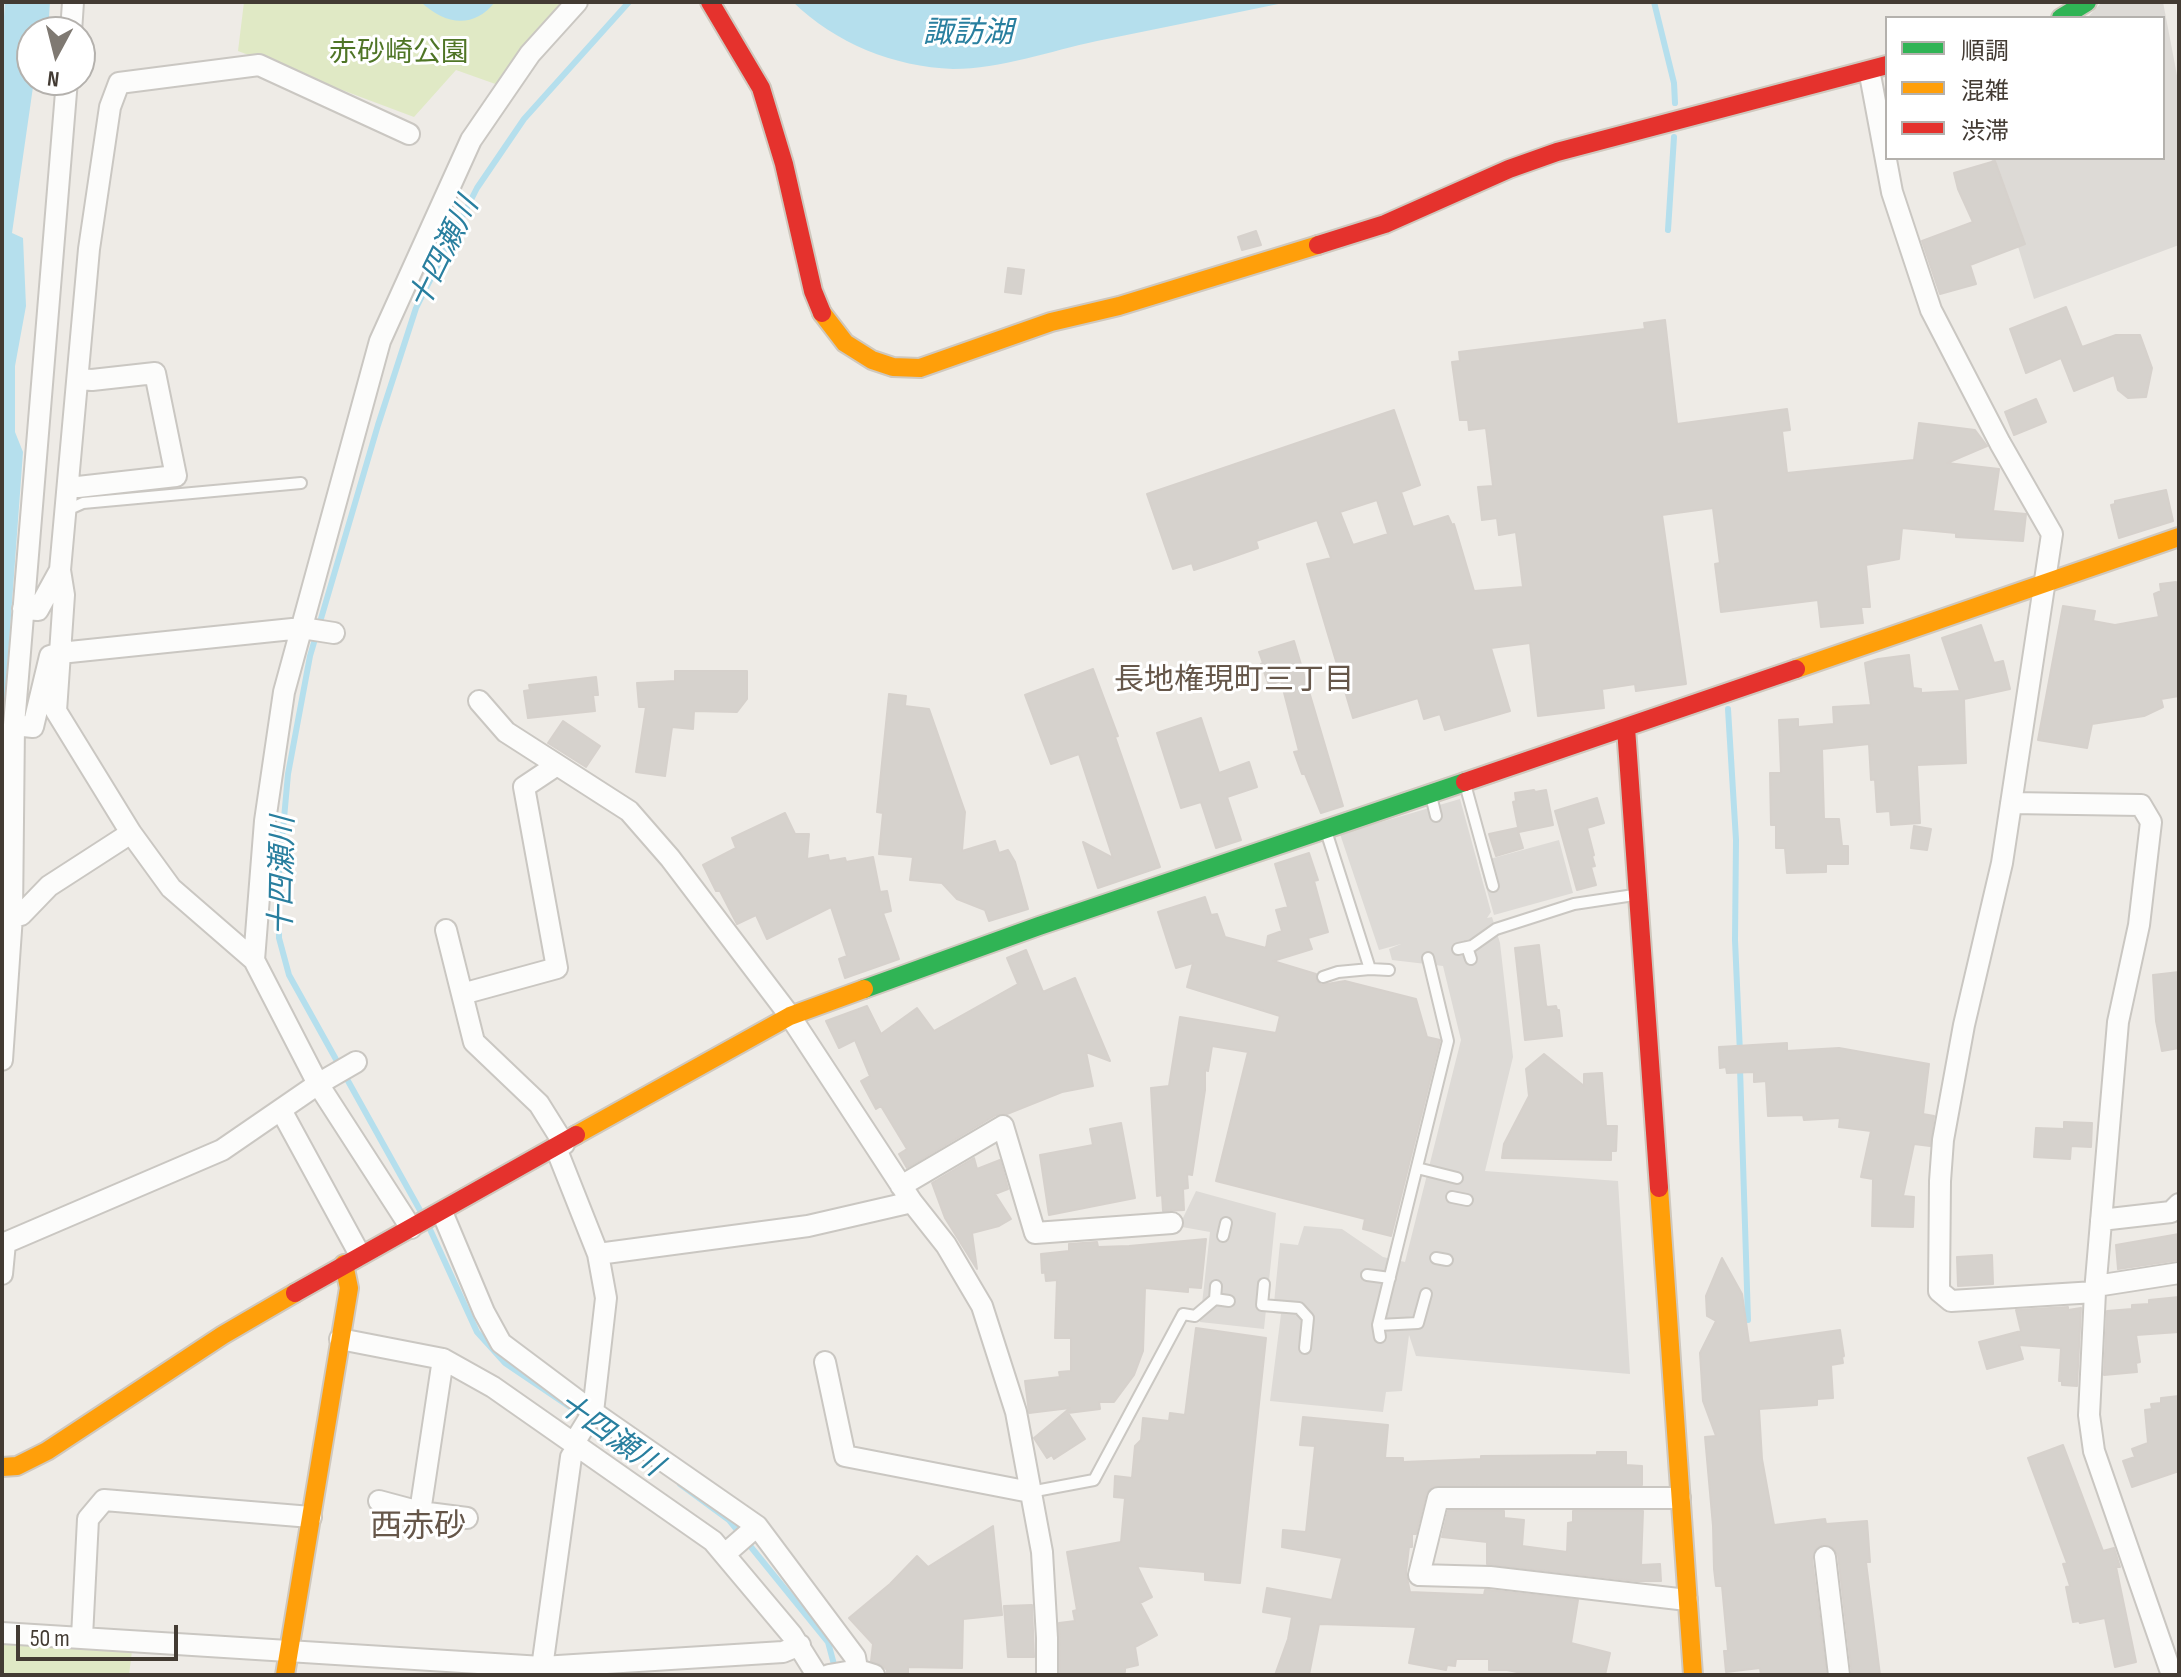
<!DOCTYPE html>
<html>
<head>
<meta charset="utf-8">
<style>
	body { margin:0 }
	#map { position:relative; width:2181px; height:1677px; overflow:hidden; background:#eeebe6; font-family:"Sofia Sans Condensed","Noto Sans JP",sans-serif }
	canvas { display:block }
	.frame { position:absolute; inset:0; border:4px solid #433b33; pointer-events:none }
	.legend { position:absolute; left:1885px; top:16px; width:280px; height:144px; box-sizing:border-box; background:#fff; border:2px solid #b4b1ad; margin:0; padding:10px 14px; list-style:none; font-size:24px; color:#433b33 }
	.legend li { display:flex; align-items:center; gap:16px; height:40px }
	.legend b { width:40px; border:2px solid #b4b1ad }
	.north { position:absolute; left:16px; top:16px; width:80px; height:80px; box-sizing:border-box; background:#fff; border:2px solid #b4b1ad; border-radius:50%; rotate:187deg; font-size:22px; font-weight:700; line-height:32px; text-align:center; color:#433b33 }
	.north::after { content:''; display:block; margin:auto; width:28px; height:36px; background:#7f7972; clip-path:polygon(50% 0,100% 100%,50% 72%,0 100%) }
	.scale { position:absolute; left:16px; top:1625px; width:162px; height:36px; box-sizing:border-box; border:4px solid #433b33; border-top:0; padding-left:10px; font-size:24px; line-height:28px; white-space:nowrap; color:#433b33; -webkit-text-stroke:6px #fff; paint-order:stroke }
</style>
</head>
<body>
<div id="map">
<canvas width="2181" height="1677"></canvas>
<div class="frame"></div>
<ul class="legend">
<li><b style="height:10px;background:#30b455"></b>順調</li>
<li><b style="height:10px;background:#ff9f0a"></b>混雑</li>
<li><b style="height:10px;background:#e5322d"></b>渋滞</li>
</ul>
<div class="north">N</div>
<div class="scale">50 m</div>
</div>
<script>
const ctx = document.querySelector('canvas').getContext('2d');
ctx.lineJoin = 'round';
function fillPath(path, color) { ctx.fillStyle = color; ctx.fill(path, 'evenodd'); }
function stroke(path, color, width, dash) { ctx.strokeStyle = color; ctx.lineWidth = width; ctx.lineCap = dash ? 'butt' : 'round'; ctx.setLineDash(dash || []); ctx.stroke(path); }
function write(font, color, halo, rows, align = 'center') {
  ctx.font = font + ' "Sofia Sans Condensed","Noto Sans JP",sans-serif'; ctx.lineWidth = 6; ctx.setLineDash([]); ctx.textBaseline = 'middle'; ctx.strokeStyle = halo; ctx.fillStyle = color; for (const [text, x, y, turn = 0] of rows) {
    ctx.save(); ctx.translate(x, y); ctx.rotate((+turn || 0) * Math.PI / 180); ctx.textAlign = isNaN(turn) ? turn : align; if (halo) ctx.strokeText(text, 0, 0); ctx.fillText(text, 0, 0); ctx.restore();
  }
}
const green = new Path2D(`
	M244,2h328l-71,84 -45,-16 -42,47 -176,-66z
	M2,1641l130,10 -3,24h-127z`);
const parking = new Path2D(`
	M2102,2h61l16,84v159l-145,54 -43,-141h172v-140h-76z
	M1460,799l31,113 -4,6 5,-1 8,26 13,114 -28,114 133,10 12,193 -214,-18 -7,-21 -7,56 -16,1 -3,20 -113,-11 11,-87 -8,-1 7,-70 18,2 6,-19 38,3 41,28 22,5 56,-222 -18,-74 -51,-6 -3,-11 12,-5 -22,6 -39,-116z
	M1559,840l14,53 -79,22 -15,-53z
	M1196,1191l80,22 -12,116 -64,-7 10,-90 -28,-5v-7z`);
const water = new Path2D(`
	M5,2h45l-2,30h-16v48h2l-22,153 11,5 3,68 -11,60v66l8,20 -21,287v-694z
	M421,2h74c-22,28 -51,22 -74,0z
	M793,2h495c-63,13 -127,26 -191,39 -47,10 -96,28 -144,28 -59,-2 -118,-26 -160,-67z`);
const stream = new Path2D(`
	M1654,2l20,81 1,20
	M1668,230l6,-93
	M1728,709l8,131 -1,100 5,113
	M1740,1068l8,252
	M421,1212l-132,-237 -10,-37v-64l9,-100 22,-118 68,-231 38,-117 61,-120 47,-69 105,-117
	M428,1225l49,107 28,31 71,48
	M680,1484l49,36 99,122 8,30`);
const building = new Path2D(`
	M1995,161l30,83 -55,21 6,19 -36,10 -18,-53 51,-19 -15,-33 -4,-16z
	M1256,231l5,14 -19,5 -4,-13z
	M1008,268l16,2 -3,24 -16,-2z
	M2066,307l16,40 34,-12h24l12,33 -6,29 -18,1 -10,-8 -4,-15 -40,16 -13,-33 -35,15 -16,-44z
	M1665,320l12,104 110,-15 3,21 -8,1 5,42 127,-13 5,-37 56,7 12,16 -40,17 52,6 -6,42 33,3 -3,27 -67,-4v-4l-54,-5 -3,31 -33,6 4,42h-9l2,16 -42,4 -3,-27 -97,12 -6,-48 5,-1 -7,-55 -51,7 24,169 -50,7 -1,-7 -33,5 2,19 -66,8 -8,-73 -39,5 19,63 -65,19 -5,-16 -16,5 -6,-21 -65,20 -46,-154 24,-6 -14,-38 -61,21 2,7 -34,12 -30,10 -2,-7 -19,6 -26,-75 247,-84 26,75 -19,7 12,35 35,-11 4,9 2,-1 20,67 49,-4 -7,-55 -17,3 -2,-17 -15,2 -4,-33 15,-1 -7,-58 -17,2 -1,-10h-8l-8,-58 8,-1 -1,-9 186,-23 -1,-6zM1377,500l11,34 -35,11 -13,-33z
	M2036,399l10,23 -32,13 -9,-23z
	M2166,490l7,31 -54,17 -8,-33 4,-1v-3z
	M2176,582l3,12v102l-18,3 2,8 -19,9 -52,8 -5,24 -49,-8 25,-134 32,5 -2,10 22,4 44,-8 -5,-23 7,-3 -1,-7z
	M1981,625l13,38 9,-2 7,28 -46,10 2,64 -49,2 3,58 -29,2 -1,-14 -13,1 -2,-33 -4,1 -2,-36 -47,5 2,70h15l3,27h6v18h-22v8l-39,1 -2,-25h-9v-23h-5l-1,-52h11l-2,-53 19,-1v8l36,-3 -1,-17 38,-2 -6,-42 13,-4 31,-4 4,33 8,1v4l39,-2 -18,-53z
	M1294,641l49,165 -22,7 -16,-39h-3l-8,-22 5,-1 -18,-70 -12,4 -8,-21 2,-1 -4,-11z
	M1093,669l25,67 -3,1 45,130 -62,21 -15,-46 30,16 -34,-104 -28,10 -26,-69z
	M675,671h72v28l-10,13 -43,-1 -1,18 -21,-2 -7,49 -29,-4 10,-65h-7l-2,-24 38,-2z
	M596,677l2,18h-5l2,16 -67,7 -4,-27 6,-1 -1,-5z
	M889,694l17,2 -1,10 24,3 36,103 -3,39 33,-10 4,12 9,-3 7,12 13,47 -39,12 -4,-11 -28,-11 -15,-16 -32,-3 3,-23 -34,-3 4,-41 -6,-1z
	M1201,718l18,55 30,-11 8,25 -30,10 14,43 -25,8 -15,-46 -20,6 -24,-75z
	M563,721l37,25 -14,21 -38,-24z
	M1534,790l1,2 11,-2 7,35 -34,7 -6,-30 3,-1 -1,-8z
	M1597,798l7,25 -17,5 7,27 -2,1 3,10 -4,1 5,18 -19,5 -22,-79z
	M785,813l10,21h14l-2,25 21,-4 1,6 16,-3 1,4 27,-5 7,35 7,-1 4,20 -8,2 16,46 -54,19 -6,-19 8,-3 -16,-49 -64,32 -11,-24 -19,9 -17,-33h-4l-13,-26 33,-17 -4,-10z
	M1914,826l17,3 -4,21 -16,-2z
	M1517,828l6,20 -27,8 -7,-22z
	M1309,853l9,27 -4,1 14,51 -20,6 4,11 -39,12 43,13v6l5,5 24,-4 71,18 11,38 13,3 -49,196 -28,-7 2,-10 -149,-38 32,-129 -36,-6 -4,25 -3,-1v20l-13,85 -5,-1 1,14 -5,1 1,21 -21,1 -1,-16 -5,1 -6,-108 18,-2 11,-69 96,16 4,-17 -93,-29 6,-24 -17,5 -18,-56 47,-15 6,18 6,-1 8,23 41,11 2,-12 14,-5 -6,-21 12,-3 -13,-43z
	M1539,945l7,60 1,2 9,-1 1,4h2l3,26 -37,4 -10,-92z
	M1026,950l17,42 32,-14 35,83 -24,-9 7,34 -31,6 -55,22 -11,1 -89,53 -8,-14 8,-5 -26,-43 -5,3 -15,-28 9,-5 -15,-36 -16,8 -13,-27 41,-15 14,28 36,-26 17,23 84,-47 -11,-26z
	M2179,972v76l-17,3 -6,-30 -3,-46z
	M1787,1043v8l52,-3 90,16 -6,50 11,2 -4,30 -16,-2 -11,52 11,1 -1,30 -41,-1 1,-47 -12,-2 10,-46 -32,-4 1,-9 -36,2 -1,-5 -35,1 -2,-35 -12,1v-10l-27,1 -1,-6 -6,1 -1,-21z
	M1544,1054l40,32v-12l18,-1 4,53h11l-1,25h-5v9l-109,-2 2,-14 25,-48 -3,-27z
	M2064,1122l28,1 -1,24 -20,-1 -1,13 -36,-2 2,-29 28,1z
	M1121,1123l14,75 -86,17 -9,-60 53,-10 -3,-16z
	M974,1158l3,11 23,-9 8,29 -13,5 16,25 -12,7 -27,7 5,36 -32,-51 -13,-35z
	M2179,1234v26l-61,9 -2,-24z
	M1206,1239l-5,49 -13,-1v5l-43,-4 -2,63 -9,24 -20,27h-15l1,7 -32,4 17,26 -31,20 -2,-4 -5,3 -13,-20 36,-30 -41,5 -4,-32 35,-4 -1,-5 12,-1v-33h-16l2,-58 -11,1 -1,-9 -3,1 -1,-19 28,-3v-7l28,-2 1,5 31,-1z
	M1992,1255l1,29 -35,2 -1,-29z
	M1722,1258l20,36 7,49 91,-13 4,26 -2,1 1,6 -12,2 2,33 -16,1v6l-58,4 3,50 12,66 51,-6 1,5 41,-3 3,41h-4l14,113h-28l-14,-120 -3,-6 -11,-5 -7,3 -5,12 14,113 -65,3 -1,-7 -34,4 -2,-21h4l-6,-65h-6l-2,-17 -1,-43 -8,-89 11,-1 -13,-35 -3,-48 16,-32 -9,-5 -1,-20z
	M2179,1297v35l-43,3 4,27 -4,1 1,9 -33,3 3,-64 25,-2v-4l17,-1v-4z
	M2068,1307v3l13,-2 -4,78 -15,-1v-4h-3l2,-33 -42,-3 4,14 -36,10 -8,-27 42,-11 -5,-21z
	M1196,1328l70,10 -26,245 -35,-3v-8l-68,-6 15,31 -12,6 17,32 -22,12 3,18 -13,3v4l-10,3h-55l-1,-52 16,-2 -2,-10 4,-1 -10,-58 54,-10 4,-44 -11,-1 1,-21 17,2 3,-32 6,-6 2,-22 26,3 1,-8 15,2z
	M2179,1396v75l-47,16 -9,-26 12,-4 -3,-8 16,-6 -3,-33 7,-1 -1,-5 10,-1v-5z
	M1303,1417l85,8 -3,33h18v4l78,-3v-3l116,-1v-3h29v13l16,1v19l-209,1 -7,8 -10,40h-4v13h-3l-3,26 4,19 74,3 1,-5h4l89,10 -7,43 39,10 -5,22h-73l-25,-5h-18v-11h-33l-1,7 -8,-1 -1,5 -37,-7 7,-36 -97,-3 -10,51h-34l13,-36 4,-22 -29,-5 4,-24 65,12 10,-42 -60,-11 1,-17 23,2 9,-86 -15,-1z
	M2063,1445l40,106 11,-3 6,19h-4l20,95 -21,5 -10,-49 -25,5 -1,-2 -6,1 -7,-35 4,-1 -7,-22 4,-1 -39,-105z
	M1448,1511h56v7l20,2 -2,26 45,6 1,-29 5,-1v-11h70l-2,54 19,-1 1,17h-25l-149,-17v-22l-45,-5z
	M993,1526l9,89 -39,4 -1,49 -54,-1v8l-21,-1v-4l-4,-4 -12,-5 2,-17 -24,-26 41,-34 27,-28 11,11z
	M1032,1605l2,52h-26l-4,-51z`);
const lane = new Path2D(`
	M66,507h8l9,-4 218,-20
	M1465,784l28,102
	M1431,796l5,20
	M1326,831l44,138 19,1
	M1467,947l4,12
	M1458,949l14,-3 24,-17 78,-25 60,-9
	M1323,977l15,-5 32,-3
	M1417,1168l40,10
	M1452,1197l15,3
	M1223,1236l3,-13
	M1436,1258l11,2
	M1367,1275l23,3
	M1264,1284l-2,21 37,3 9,10 -3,30
	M1215,1299l1,-13
	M1378,1325l40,-2 8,-29
	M1380,1337l-2,-12 70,-284 -20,-83
	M1030,1492l64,-12 89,-166 12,2 20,-17 14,2`);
const street = new Path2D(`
	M71,32l2,-30
	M1871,80l21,112 39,118 69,133 52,91 -50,329 -38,162 -21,115 -3,41 -1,110 12,10 144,-9
	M68,486l10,1 98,-11 -21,-103 -63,7 -14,-1
	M23,609l15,1 22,-40
	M479,701l27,31 123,79 41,47 120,158 122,186 34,43 36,61 34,106 26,140 5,86v37
	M14,725l19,2 17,-71 10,-3 242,-25 32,5
	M2011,803l130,2 10,17 -12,103 -21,97 -23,270 -6,123 5,36 78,224
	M12,916l9,-1 28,-29 82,-53
	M446,930l28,112 65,62 25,40
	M254,960l-83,-72 -40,-55 -75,-122 8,-116 -4,-25 29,-321 21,-142 9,-24 140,-18 150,69
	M462,994l95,-26 -33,-181 33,-22
	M2,1060l10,-144 2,-191 53,-645
	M281,1110l79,145
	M556,1148l42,106 210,-28 104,-24
	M901,1186l102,-60 32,107 137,-10
	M442,1212l42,100 17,31 92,69 164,114 98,131 3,18
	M2101,1220l70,-8 8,-8
	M411,1228l-93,-144 -64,-124 11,-139 19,-129 96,-351 91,-201 59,-86 47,-52
	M2,1274l3,-31 217,-93 96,-66 38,-22
	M2096,1286l83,-13
	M340,1339l103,20 50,28 220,154 79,94 25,40
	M825,1362l20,94 185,36
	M1680,1498h-242l-19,77 71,2 197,23
	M379,1501l41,11 23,-153
	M420,1512l47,6
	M725,1554l32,-28
	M1825,1557l14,118
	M2,1633l540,34 241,-15 17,-7
	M82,1637l6,-118 16,-19 207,17
	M541,1675l30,-218 6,-9v-10l16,-26 13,-114 -8,-44
	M829,1675l29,-5 16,5`);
const fast = new Path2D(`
	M2061,18l26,-16
	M864,989l175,-63 426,-144`);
const slow = new Path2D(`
	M822,313l23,30 27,17 21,7 27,1 131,-46 68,-16 199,-61
	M1796,669l383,-132
	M576,1135l214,-119 74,-27
	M1659,1188l34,487
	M2,1467l15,-1 30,-15 176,-116 72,-42
	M285,1675l64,-387 -5,-24`);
const jam = new Path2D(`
	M710,2l51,86 23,76 29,127 9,22
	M1318,245l67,-21 124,-55 48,-17 330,-87
	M1626,728l33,460
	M1465,782l331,-113
	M295,1293l281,-158`);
const parkNames = [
	["赤砂崎公園",399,54]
];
const waterNames = [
	["諏訪湖",968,34],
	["十四瀬川",445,254,-64],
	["十四瀬川",284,876,-89],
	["十四瀬川",609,1436,35]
];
const neighbourhoodNames = [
	["長地権現町三丁目",1234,681]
];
const quarterNames = [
	["西赤砂",418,1528]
];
fillPath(green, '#e0e9c5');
fillPath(parking, '#dddad6');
fillPath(water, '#b5dfed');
stroke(stream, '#b5dfed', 6);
fillPath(building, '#d6d2cd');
stroke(building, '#d6d1cc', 2);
stroke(lane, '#cac7c2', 14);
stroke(street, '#cac7c2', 24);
stroke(fast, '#cfc8be', 22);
stroke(slow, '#cfc8be', 22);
stroke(jam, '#cfc8be', 22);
stroke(lane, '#fcfcfb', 10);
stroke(street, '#fcfcfb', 20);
stroke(fast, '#30b455', 18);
stroke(slow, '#ff9f0a', 18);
stroke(jam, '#e5322d', 18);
write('28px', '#4f7526', '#fff', parkNames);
write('italic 30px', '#297f9f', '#fff', waterNames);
write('30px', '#66574a', '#fff', neighbourhoodNames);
write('32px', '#66574a', '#fff', quarterNames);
</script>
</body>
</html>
